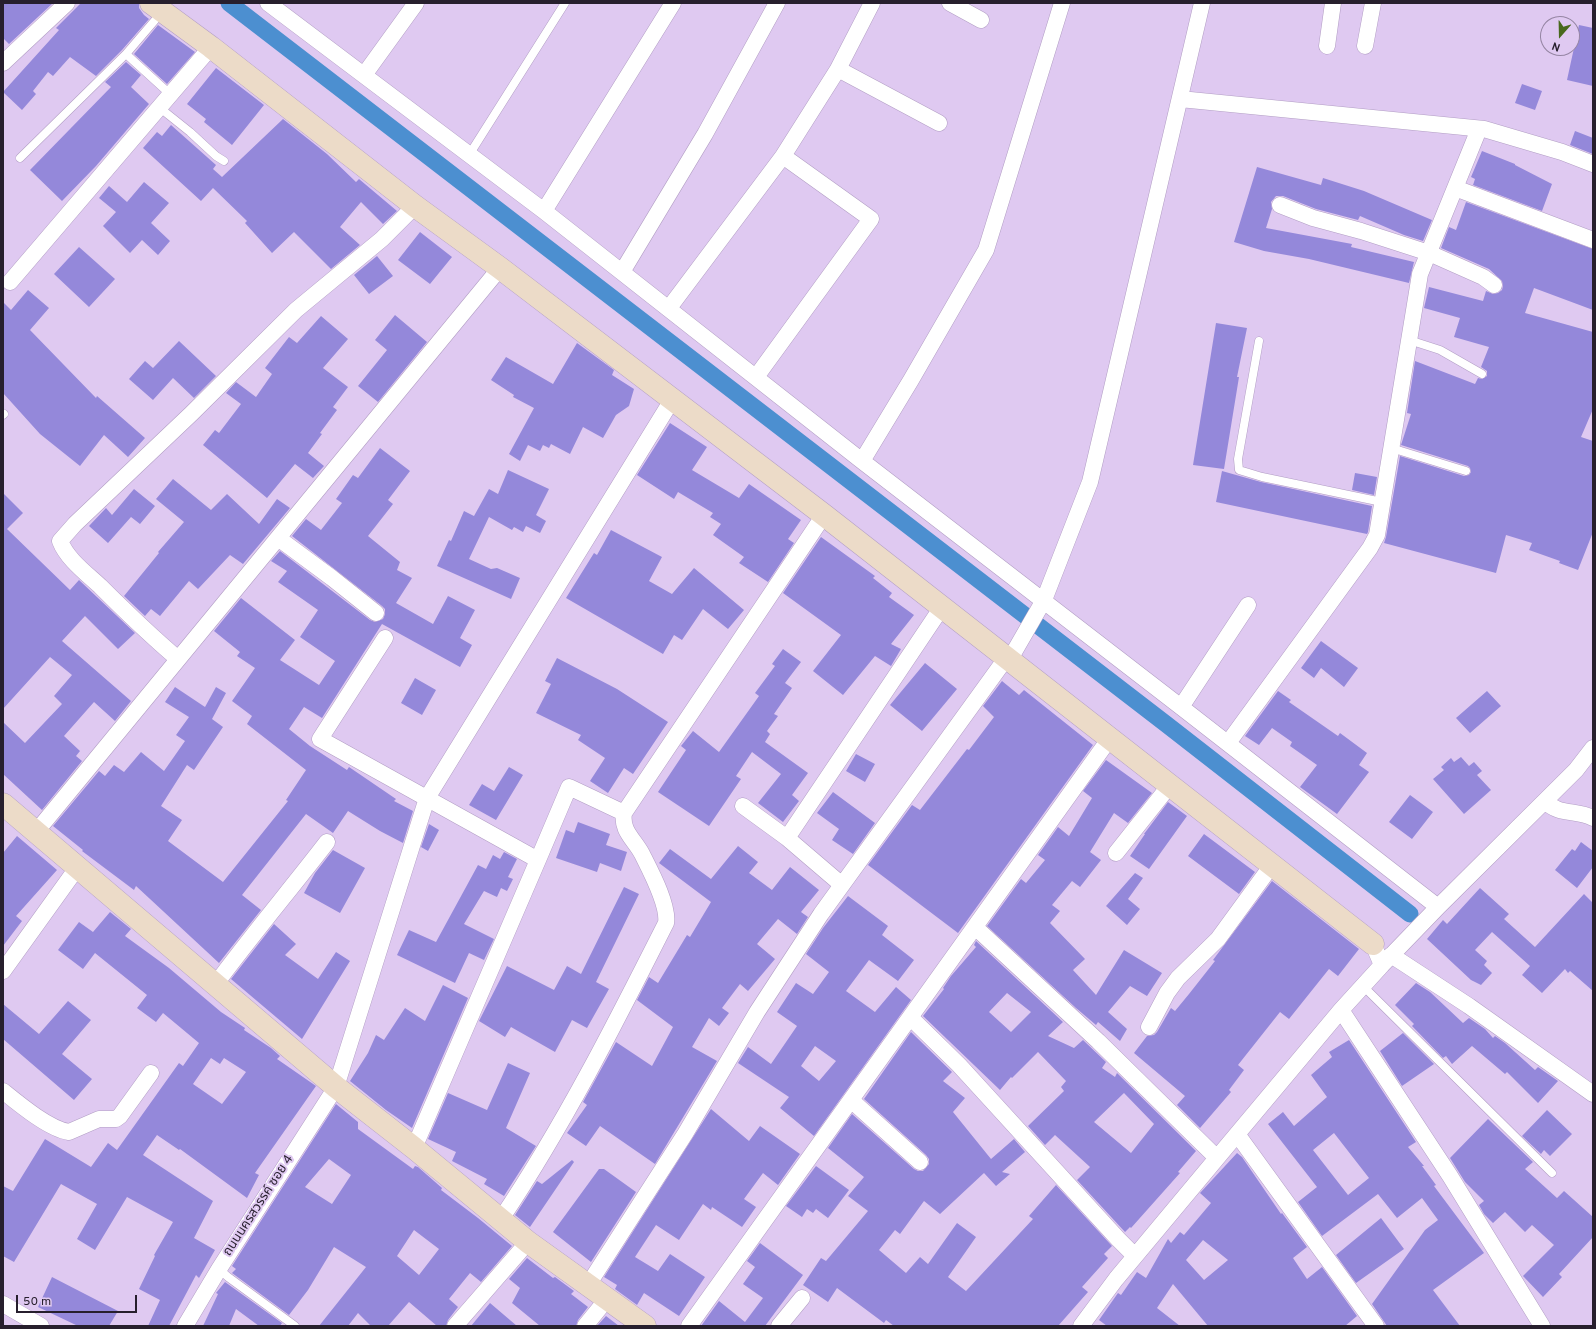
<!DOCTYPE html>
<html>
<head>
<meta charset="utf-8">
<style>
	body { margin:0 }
	#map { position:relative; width:1596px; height:1329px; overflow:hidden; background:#dfc9f1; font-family:Overpass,sans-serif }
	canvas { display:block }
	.frame { position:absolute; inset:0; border:4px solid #271f2d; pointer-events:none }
	.north { position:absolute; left:1540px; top:16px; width:40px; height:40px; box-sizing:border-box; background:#dfc9f1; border:1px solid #9585a3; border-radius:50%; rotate:200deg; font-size:11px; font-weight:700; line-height:16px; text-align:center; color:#271f2d }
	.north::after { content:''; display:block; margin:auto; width:14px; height:18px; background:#48681d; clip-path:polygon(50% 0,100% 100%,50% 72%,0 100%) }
	.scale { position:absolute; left:16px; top:1295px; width:121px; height:18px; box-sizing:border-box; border:2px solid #271f2d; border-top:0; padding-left:5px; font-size:12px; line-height:14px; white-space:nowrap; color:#271f2d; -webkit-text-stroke:3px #dfc9f1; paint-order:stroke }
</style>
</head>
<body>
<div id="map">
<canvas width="1596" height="1329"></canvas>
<div class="frame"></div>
<div class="north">N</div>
<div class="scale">50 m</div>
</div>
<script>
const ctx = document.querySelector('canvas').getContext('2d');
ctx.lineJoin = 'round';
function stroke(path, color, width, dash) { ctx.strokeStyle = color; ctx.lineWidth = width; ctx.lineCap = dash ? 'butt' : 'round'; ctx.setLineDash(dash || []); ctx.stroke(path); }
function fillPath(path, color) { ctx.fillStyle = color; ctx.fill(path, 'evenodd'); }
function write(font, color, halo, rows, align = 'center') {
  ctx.font = font + ' Overpass,"Noto Sans Thai",sans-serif'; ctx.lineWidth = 4; ctx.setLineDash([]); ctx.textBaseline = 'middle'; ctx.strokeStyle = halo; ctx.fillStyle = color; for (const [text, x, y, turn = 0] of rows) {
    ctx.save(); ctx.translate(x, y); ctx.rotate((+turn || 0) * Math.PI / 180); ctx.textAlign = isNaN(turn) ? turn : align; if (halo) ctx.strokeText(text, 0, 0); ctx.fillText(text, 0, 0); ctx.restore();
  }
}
const canal = new Path2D(`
	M229,3l937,721 244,190`);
const building = new Path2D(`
	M3,3h50l-44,41 -6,-6z
	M81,3h58v5l5,7 5,4 -27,31 -26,26 -26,-19 -17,19 -5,-4 -15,19 3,3 -14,16 -19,-18 56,-62 -3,-2z
	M158,25l37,27 -28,32 -33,-30z
	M1579,25l14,3v58l-26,-6z
	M126,62l15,13 -10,12 18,17 -53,62 -34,35 -32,-31 81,-83 -6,-5z
	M216,68l48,37 -32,40 -28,-23 2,-3 -19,-15z
	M1522,84l20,7 -7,19 -20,-7z
	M283,119l44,35 29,28 3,-3 38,32 -14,13 -22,-22 -21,25 20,18 -29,24 -37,-37 -22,21 -27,-30 2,-2 -34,-33 -12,13 -58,-53 14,-16 5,4 9,-11 45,40 -3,4 9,8z
	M1575,131l18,7v16l-23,-9z
	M1482,151l33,13v1l37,19 -10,27 -69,-26 2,-6 -4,-2z
	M1257,167l64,18 2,-7 41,13 68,29 -9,21 -19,-6 -44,-19 -2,4 -42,-11 -33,-13h-7l-5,6 1,7 -6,19 86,16 -1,3 63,15 -5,21 -100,-24 -45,-8 -30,-9z
	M144,182l25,21 -18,20 19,18 -12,14 -16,-15 -12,13 -27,-27 13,-14 -17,-14 10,-12 18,16z
	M1466,202l127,47v61l-59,-22 -9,25 68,19v77l-12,28 12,4v91l-15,38 -19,-7 1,-2 -31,-11 3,-7 -26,-8 -10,38 -112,-30 2,-6 14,-81 64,20 5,-1 2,-3 -1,-4 -2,-2 -67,-21 10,-31 -4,-1 8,-52 60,23 3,-6 4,1 5,-3v-5l-6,-4 8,-20 -35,-10 6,-19 -36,-10 5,-21 54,14 3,-10 7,3 5,-1 4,-3 1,-4 -1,-5 -13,-12 -48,-21 8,-21 7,3z
	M420,232l32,25 -22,27 -32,-24z
	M79,247l36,32 -26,28 -35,-33z
	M377,256l16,20 -24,18 -15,-19z
	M28,290l21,18 -19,22 66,68 1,-2 48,42 -17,19 -24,-22 -24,31 -40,-32 -37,-41v-91l8,8z
	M395,315l32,27 -49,60 -20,-16 29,-36 -12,-10z
	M321,316l27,23 -25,29 25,19 -15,20 4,3 -17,23 2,1 -14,19 16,13 -11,12 -18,-14 -28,34 -64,-53 12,-15 4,3 22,-29 -15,-11 10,-11 20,15 16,-23 -7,-6 24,-31 8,6z
	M1216,323l31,5 -10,49h2l-15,92 -31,-4z
	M179,341l37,35 -22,22 -21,-20 -20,22 -24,-21 16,-18 8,7z
	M577,343l37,27 -2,5 22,14 -5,17 -13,9 -13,23 -20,-11 -13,27 -19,-10 -2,4 -6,-3 -3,6 -12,-6 -8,16 -11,-7 25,-46 -21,-11 1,-2 -23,-15 15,-23 47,27z
	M670,423l37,24 -15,23 47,28 10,-14 52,36 -13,19 6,4 -26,39 -29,-19 5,-6 -31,-22 8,-11 -11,-7 3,-4 -35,-21 -4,7 -37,-24z
	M380,448l30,23 -22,29 5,4 -25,32 32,26 -3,8 15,8 -16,25 37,21 15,-28 27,14 -15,28 12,7 -12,22 -78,-43 -60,94 -18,-11 -15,22 21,17 37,24 2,-3 47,32 -2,2 19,10 -10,32 -23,-12 -32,-20 -15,22 -27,-19 -64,81 19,15 -42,53 -83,-77 -2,4 -52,-39 1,-1 -30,-24 46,-55 6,5 9,-11 10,7 17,-20 23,19 21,-30 -9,-6 13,-18 -24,-15 10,-15 30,20 11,-20 10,6 -14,26 11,8 -29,43 -7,-5 -26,41 21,14 -14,21 55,41 65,-81 -2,-1 20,-30 -59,-46 5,-8 -20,-15 23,-33 -18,-12 3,-4 -26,-21 27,-33 54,42 -15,20 39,25 16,-24 -35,-24 18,-27 -40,-28 9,-11 -16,-10 9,-10 90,69 5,2 8,-3 2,-5v-5l-3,-3 -90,-70 14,-17 15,11 21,-27 -6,-4 17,-24 5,3z
	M508,470l41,19 -13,26 10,6 -6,12 -14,-7 -3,6 -9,-5 -2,3 -23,-13 -20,42 22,10 6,-1 23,10 -9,21 -74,-33 12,-26 2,1 13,-30 10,5 15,-27 9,5z
	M1222,471l39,11 111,24 -4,26 -1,2 -151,-32z
	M1355,473l22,4 -3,18 -22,-5z
	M173,479l38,31 16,-16 32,30 18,-25 13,9 -47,56 -13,-9 -32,34 -9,-8 -29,35 -9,-7 -6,7 -21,-20 35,-43 -1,-1 26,-30 -28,-23z
	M134,489l21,17 -15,18 -9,-7 -23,26 -19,-17 17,-18 6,7z
	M3,493l20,20 -16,16 63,61 9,-10 56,53 -17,16 -33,-33 -23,25 69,60 -16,20 -21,-19 -30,34 16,15 -4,5 6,5 -40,49 -39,-36v-52l22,21 37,-39 -8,-8 18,-21 -22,-18 -47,52z
	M611,530l51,27 -13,24 23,13 22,-26 50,42 -16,19 -25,-20 -21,31 -8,-5 -11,19 -97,-56 28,-45 3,2z
	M821,537l54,39 -2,2 19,15 -3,4 25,18 -23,29 10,5 -10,17 -16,-10 -32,39 -30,-24 28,-36 -58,-42z
	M1321,641l37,27 -14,19 -23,-19 -7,10 -13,-10z
	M783,649l18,13 -16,21 7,5 -18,26 4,2 -11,15 3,3 -5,8 43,31 -16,22 7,6 -16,21 -25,-19 23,-29 -29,-22 -16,24 5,3 -32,47 -51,-34 28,-42 -5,-4 12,-15 26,21 40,-56 -4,-3 20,-27 -3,-2z
	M557,658l60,31 51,33 -35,52 -9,-6 -16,25 -18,-12 15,-23 -27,-18 3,-5 -45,-22 15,-29 -6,-3z
	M925,663l32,26 -35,42 -32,-26z
	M415,678l21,12 -14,25 -21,-12z
	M1002,681l17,14 5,-5 69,55 -135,188 -90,-68 44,-60 8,5 47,-61 2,1 25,-33 -11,-11z
	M1278,691l13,9 -2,2 49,34 2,-3 27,20 -8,12 10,7 -32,42 -37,-27 17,-22 -27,-19 2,-4 -20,-14 -13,17 -14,-9z
	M1487,691l14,15 -31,27 -14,-15z
	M856,754l19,10 -10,18 -19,-11z
	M1461,757l8,9 5,-4 8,9 -5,4 14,15 -27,24 -31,-35 11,-9 -3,-3 10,-9 3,4z
	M1106,760l46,33 -24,30 -14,-10 -24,39 11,8 -21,27 -8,-6 -20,24 8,6 -10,12 35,36 -12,11 23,25 28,-45 38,23 -15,23 -17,-10 -22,26 19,17 -7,12 -22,-19 -2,3 -20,-17 -89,-82 34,-47 5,4 19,-23 -7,-5 20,-28 11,9 23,-38 -9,-7z
	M509,767l14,8 -27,45 -27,-15 13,-21 12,7z
	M833,792l42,31 -22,31 -21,-14 7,-11 -22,-16z
	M1410,795l23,17 -21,27 -23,-17z
	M1168,802l19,14 -38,53 -19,-13 15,-22h-1z
	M578,822l32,12 -4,11 21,7 -6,19 -21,-8 -3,9 -41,-14 10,-28 8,3z
	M429,824l10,6 -11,21 -7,-4z
	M1204,834l51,38 -16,22 -51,-38z
	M17,836l40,34 -41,46 6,5 -19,25v-93z
	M1581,842l12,9v16l-16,21 -22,-18 17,-21 3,2z
	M738,846l20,16 -9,11 23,17 18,-23 29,23 -18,22 7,5 -11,17 -19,-15 -21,25 18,15 -27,32 -8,-7 -18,24 7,5 -10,13 -10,-8 -17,29 25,14 -62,103 -55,-38 -14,20 -19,-13 20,-28 -4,-3 33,-60 36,24 21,-39 -36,-27 12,-23 9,6 29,-48 3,2 21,-35 -52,-39 11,-14 41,30z
	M333,850l32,18 -25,45 -36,-20 11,-20z
	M504,852l13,7 -9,18 5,2 -6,12 -6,-3 -4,9 -13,-6 -20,33 30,15 -10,21 -15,-7 -14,30 -58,-28 12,-25 27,12 42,-77 8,4 7,-14 7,4z
	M1135,873l8,5 -15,21 12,10 -13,16 -21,-19z
	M1272,881l87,68 -21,27 -9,-7 -40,50 -9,-7 -42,53 6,5 -15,20 2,2 -31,36 -23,-23 8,-9 -51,-43 13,-17 7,-1 3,-3 14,-24 4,3 14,-17 26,-33 -2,-1z
	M624,887l15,7 -43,88 13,7 -22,39 -15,-8 -17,32 -44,-25 -6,10 -26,-16 28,-55 47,24 13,-24 14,8z
	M1480,888l29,26 -5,5 31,28 49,-53 9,9v88l-23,-20 -2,2 -3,-4 -23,24 -20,-18 8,-9 -38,-34 -17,18 12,11 -3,4 8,8 -11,12 -10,-5 -44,-41 16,-19 4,4z
	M848,896l40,30 -6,9 32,25 -16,21 -29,-21 -23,31 29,21 21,-25 15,13 -97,136 -34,-28 9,-11 -51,-34 10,-16 23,17 26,-38 -20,-14 19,-29 17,11 16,-22 -23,-18 17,-26zM815,1046l21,15 -17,20 -18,-15z
	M110,912l21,17 -6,7 44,32 52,44 24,16 -1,2 27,18 9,8 -3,3 39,27 -61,87 4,2 -12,23 -67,-49 -1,1 -22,-15 -14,20 70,46 -19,37 21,12 -16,28 -3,-3 -27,51h-21l12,-26 -21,-11 16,-33 -1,-1 19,-33 -46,-25 -32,53 -18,-11 20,-35 -36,-20 -47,78 -11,-6v-70l10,5 32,-52 46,28 17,-24 9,7 62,-87 4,3 16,-23 -36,-30 -7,9 -19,-14 10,-13 -52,-42 -12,16 -25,-19 21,-28 14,10zM211,1058l9,6 4,-6 22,14 -24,32 -29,-20z
	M274,924l22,20 -11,11 33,24 18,-27 14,9 -48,78 -71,-60z
	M976,941l87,81 -15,14 26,12 9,-8 23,22 -4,6 13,9 2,-4 79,78 -18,21 2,1 -49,55 -1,-1 -5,5 -48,-52 13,-13 -35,-32 -10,10 -17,-19 36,-35 -3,-4 5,-6 -28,-29 -26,26 -1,-1 -11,13 -77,-74 21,-27 -1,-1 8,-12 25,-29 -2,-2zM1007,993l24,19 -20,20 -22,-20zM1124,1093l30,31 -23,29 -37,-31z
	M1416,983l14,9 33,31 6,-5 16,11 8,9 2,-2 10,7 30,27 3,-3 20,14 -20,22 -31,-31 -2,2 -33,-28 -20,18 -6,-8 -3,2 -31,-32 2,-2 -19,-19z
	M443,985l25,13 -56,130 -26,-18 -36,-29 18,-28 8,-18 8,5 21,-32 20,13z
	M68,1001l23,19 -29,34 30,25 -18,21 -71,-61v-35l36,30z
	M911,1032l41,40 -9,9 22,17 -12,14 38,47 23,-20 11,13 -23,20 8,2 -14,12 -12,-13 -44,41 -16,-13 -24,33 -5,-4 -16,20 27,23 14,-16 8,7 29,-41 19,14 -28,40 18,14 67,-72 -4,-3 27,-31 56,61 -8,8 4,4 -26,29 6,5 -30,34h-164l-8,-6 -2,3 -47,-35 -9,14 -25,-17 18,-27 5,3 42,-50 -20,-15 16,-19 -36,-29 24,-34 62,55 4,2h5l6,-7v-5l-3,-4 -62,-56z
	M1403,1033l31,31 -32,22 -22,-35z
	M1349,1040l67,102 -8,5 16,19h-2l14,19 -2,1 50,67 -51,37 27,36h-73l-15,-22 53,-74 13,-10 -16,-22 -25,20 -19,-24 -56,42 -24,-34 19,-15 -49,-63 15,-12 11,14 33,-29 -16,-22 21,-18 -3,-5zM1334,1133l35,45 -21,17 -35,-45z
	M508,1063l22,10 -24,55 30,18 -32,50 -20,-12 3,-5 -35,-18 4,-9 -28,-13 20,-46 39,17z
	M336,1104l22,18v7l55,40 2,-3 3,1 24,21 -1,2 37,28 34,28 -31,36 -11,-9 -21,26 9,8 -10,13 -2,6h-9l-28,-24 -21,24h-17l-13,-13 -10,13h-29l47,-59 -32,-20 -26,43 -19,25 -57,-42 4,-4 -4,-3zM329,1159l22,16 -19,29 -27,-17zM414,1230l25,19 -20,26 -22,-19z
	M711,1109l38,32 11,-15 40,28 -22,31 -15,-12 -19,26 12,8 -14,20 -30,-20 -1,3 -8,-6 -24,36 -23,-15 -21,32 23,14 12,-17 35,23 -26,39 -35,-23 -7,12 -22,-16 2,-4 -13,-8z
	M1547,1110l25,24 -22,22 -6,-6 -3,4 -19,-18z
	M1488,1119l45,43 -8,7 32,29 7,-7 29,26v20l-34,37 3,3 -19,20 -20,-21 31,-31 -22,-20 -7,7 -20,-20 -12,11 -9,-9 -5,-9 5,-4 -19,-19 -15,-24z
	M1237,1153l5,4 39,57 1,-1 25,34 -14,11 14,21 15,-12 35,49 -12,10h-137l-35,-42 -16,24 23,18h-73l-8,-6 19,-27 3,2 16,-23 9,6 22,-39 3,4 9,-11 4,3 27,-32 -11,-10zM1203,1240l25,20 -24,20 -18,-20z
	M572,1160l2,2 -44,65 -15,-12 22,-34 5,3z
	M816,1166l33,24 -21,28 -12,-9 -3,4 -6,-4 -5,8 -16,-11z
	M599,1169h5l32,23 -45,70 -38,-30z
	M1381,1218l23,31 -48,34 -20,-28z
	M760,1243l43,32 -38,51h-64l18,-25 26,21 18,-24 -20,-14 12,-17 -8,-6z
	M527,1258l26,20 2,-1 19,14 -3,3 17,13 -10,13 -2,6h-36l-28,-23 8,-15 -11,-9z
	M52,1277l66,34 -9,15h-31l-40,-19z
	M225,1282l57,41 -2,3h-21l-23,-17 -7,17h-26l15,-32 -2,-1z
	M490,1303l27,23h-46z
	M606,1316l13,10h-22z`);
const lane = new Path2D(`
	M126,54l36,-42
	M160,108l30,24 26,24 8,5
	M469,155l96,-152
	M20,158l106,-104 45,41
	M1409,340l31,10 42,24
	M1259,341l-21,118 1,11 23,7 120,25
	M3,415l1,-1
	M1391,448l75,23
	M1363,986l189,187
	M219,1269l9,8 67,49`);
const street = new Path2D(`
	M268,3l276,208 318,250 319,246 257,200
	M950,3l31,17
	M1327,46l6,-43
	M1365,46l8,-43
	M3,63l64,-60
	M838,69l101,54
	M364,75l52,-72
	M1180,99l304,30 78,23 31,12
	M1455,188l138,52
	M1280,205l33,13 48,13 68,22 54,24 11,8
	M544,211l129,-208
	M622,272l83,-138 72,-131
	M10,282l201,-235
	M669,308l114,-152 55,-87 34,-66
	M756,377l115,-158 -88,-63
	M862,461l49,-81 75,-130 76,-247
	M278,538l54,40 44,35
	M385,638l-65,101 218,121 -124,288
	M178,659c-27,-23 -53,-48 -78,-73 -14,-13 -33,-27 -40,-45l15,-17 116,-110 105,-104 86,-71 33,-33
	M1010,659l34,-59 46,-118 112,-479
	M1181,707l67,-102
	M1228,743l142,-195 7,-13 43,-261 59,-145
	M1545,801c14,15 31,8 48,17
	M743,806l44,32 55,47
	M36,832l464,-564
	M787,838l155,-231
	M1116,853l54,-68
	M538,860l31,-73 55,26 200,-298
	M975,927l123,114 119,117
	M1391,955l78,51 124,88
	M1382,965l56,-58 138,-137 17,-22
	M3,971l74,-103
	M215,985c36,-49 75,-95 112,-143
	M1341,1010l109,166 92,150
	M910,1017l49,48 159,174 17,17
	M1149,1027l18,-34 11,-15 40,-39 54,-74
	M3,1091c16,13 46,38 66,41l30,-13h17l4,-3 31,-43
	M851,1100l69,62
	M1237,1134l139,192
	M501,1219c63,-94 114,-195 165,-296 3,-18 -16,-53 -24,-69 -8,-15 -21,-23 -18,-41
	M588,1285l97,-151 72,-122 64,-98 186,-257
	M3,1304l38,22
	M185,1326l34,-57 117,-182 91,-289 245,-398
	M455,1326l73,-84
	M585,1326l22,-27
	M689,1326l421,-588
	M779,1326l23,-28
	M1081,1326l35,-47 101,-121 124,-148 41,-45 -9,-21`);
const secondary = new Path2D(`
	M151,3l60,44 204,159 85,62 324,247 549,429
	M3,804l333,283 78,61 114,94 117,84`);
const streetNames = [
	["ถนนนครสวรรค์ ซอย 4",259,1206,-57]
];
stroke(canal, '#4c8fd0', 17);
fillPath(building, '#9488da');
stroke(lane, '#b29ec4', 9);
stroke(street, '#b29ec4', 17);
stroke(secondary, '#b29ec4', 23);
stroke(lane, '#fff', 8);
stroke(street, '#fff', 16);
stroke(secondary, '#ecdbc8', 22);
write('13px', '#271f2d', '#dfc9f1', streetNames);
</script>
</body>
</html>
